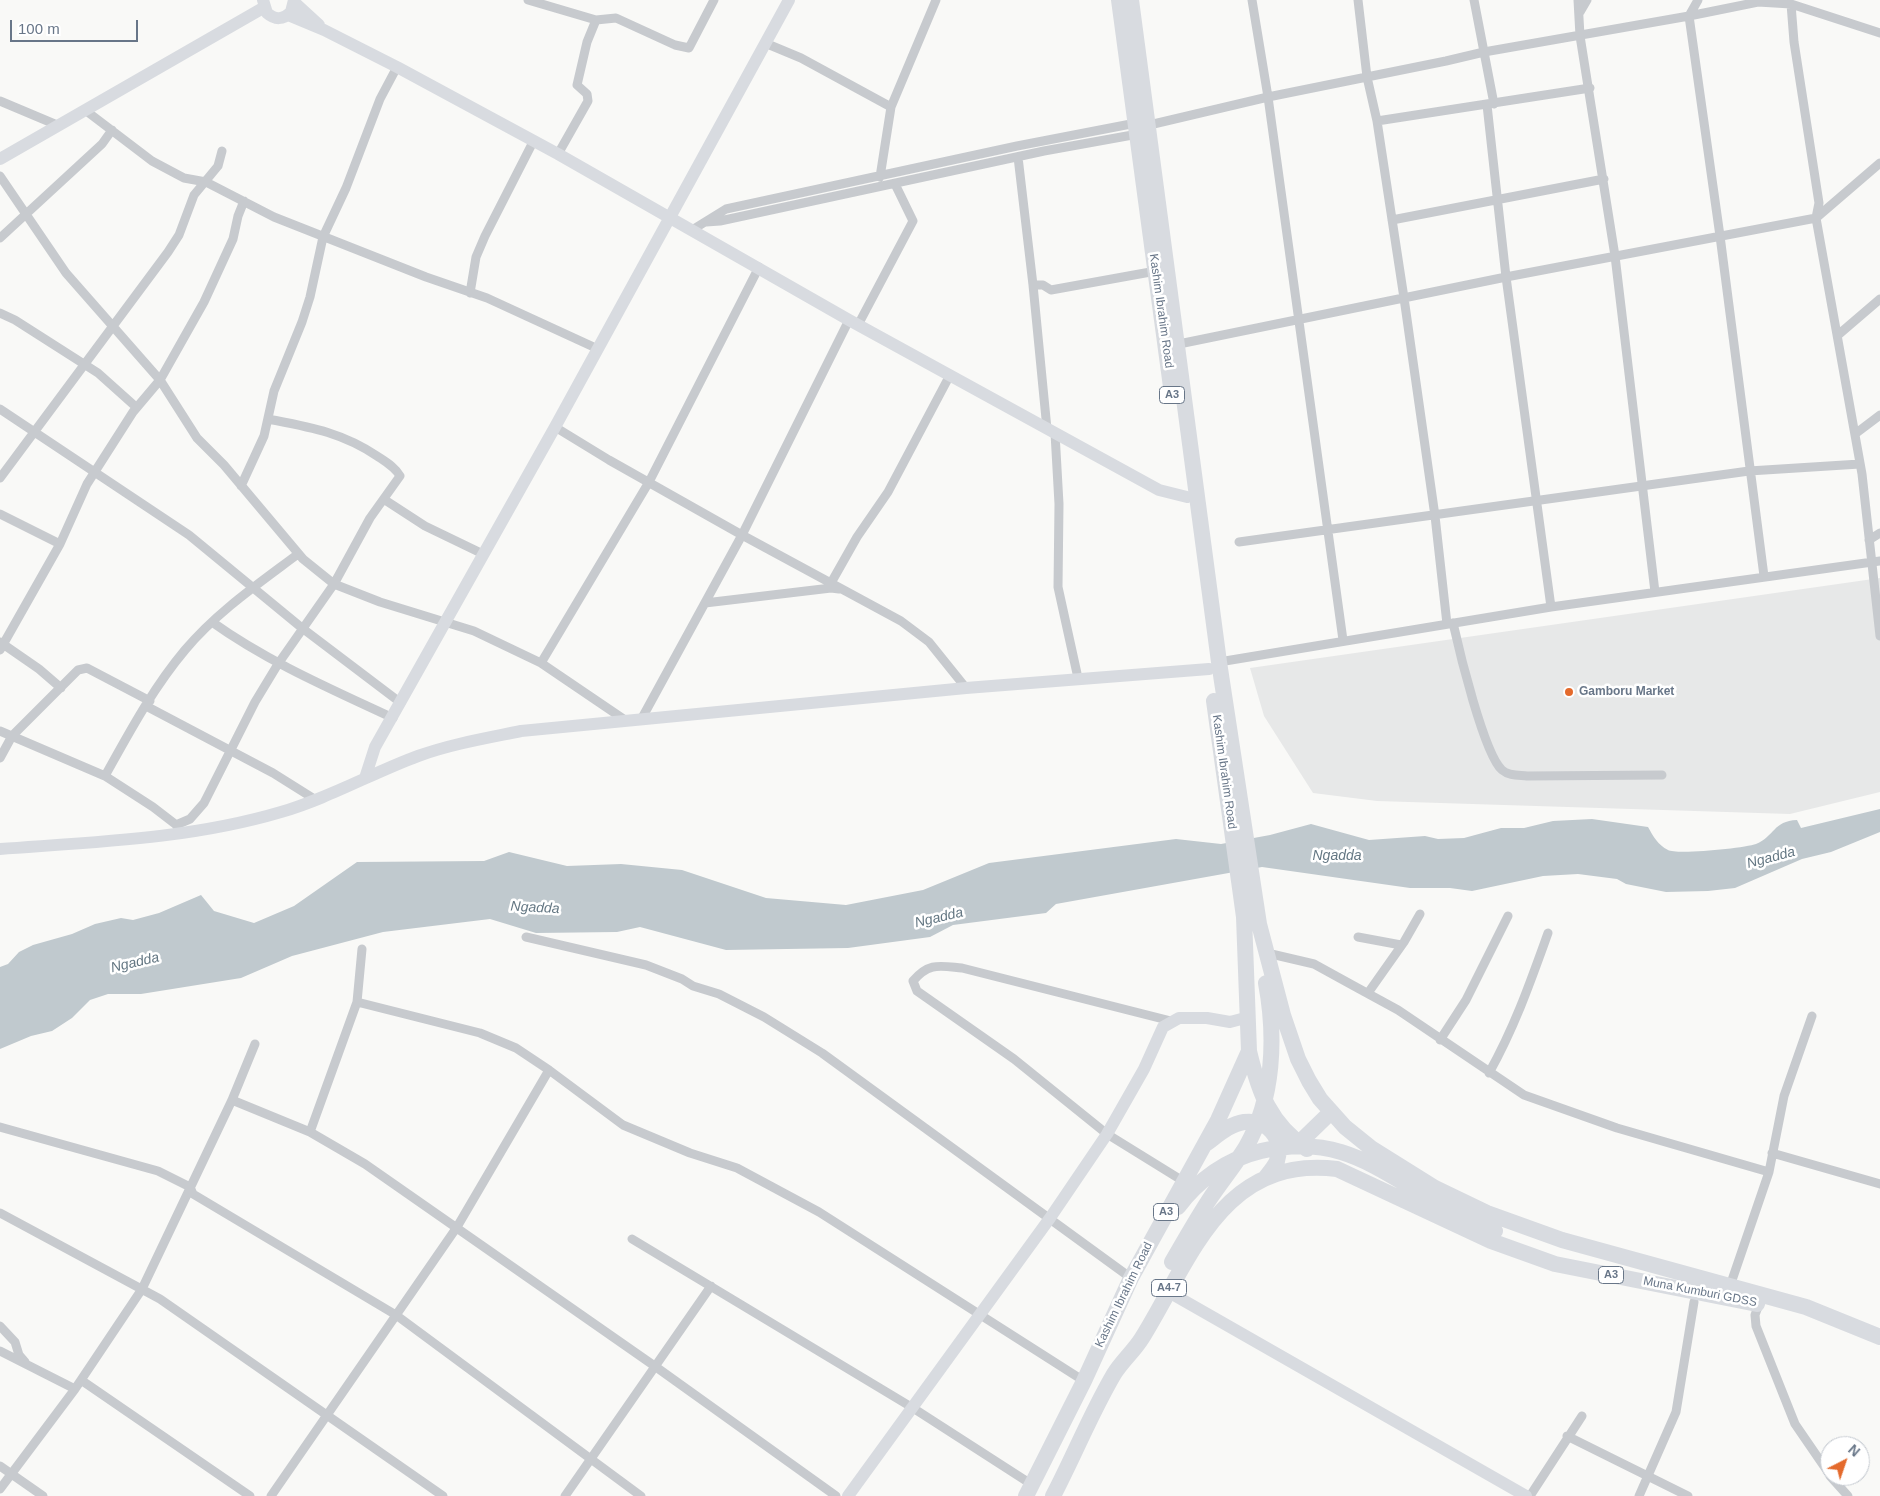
<!DOCTYPE html>
<html>
<head>
<meta charset="utf-8">
<style>
	body { margin:0 }
	#map { position:relative; width:1880px; height:1496px; overflow:hidden; background:#f9f9f7; font-family:Arial,sans-serif }
	canvas { display:block }
	.north { position:absolute; left:1820px; top:1436px; width:50px; height:50px; box-sizing:border-box; background:#fff; border:1px solid #c3c8cf; border-radius:50%; rotate:41deg; font-size:14px; font-weight:700; line-height:20px; text-align:center; color:#687688 }
	.north::after { content:''; display:block; margin:auto; width:18px; height:22px; background:#e46a2c; clip-path:polygon(50% 0,100% 100%,50% 72%,0 100%) }
	.scale { position:absolute; left:10px; top:20px; width:128px; height:22px; box-sizing:border-box; border:2px solid #687688; border-top:0; padding-left:6px; font-size:15px; line-height:18px; white-space:nowrap; color:#687688; -webkit-text-stroke:4px #fff; paint-order:stroke }
</style>
</head>
<body>
<div id="map">
<canvas width="1880" height="1496"></canvas>
<div class="north">N</div>
<div class="scale">100 m</div>
</div>
<script>
const ctx = document.querySelector('canvas').getContext('2d');
ctx.lineJoin = 'round';
function fillPath(path, color) { ctx.fillStyle = color; ctx.fill(path, 'evenodd'); }
function stroke(path, color, width, dash) { ctx.strokeStyle = color; ctx.lineWidth = width; ctx.lineCap = dash ? 'butt' : 'round'; ctx.setLineDash(dash || []); ctx.stroke(path); }
function write(font, color, halo, rows, align = 'center') {
  ctx.font = font + ' Arial,sans-serif'; ctx.lineWidth = 5; ctx.setLineDash([]); ctx.textBaseline = 'middle'; ctx.strokeStyle = halo; ctx.fillStyle = color; for (const [text, x, y, turn = 0] of rows) {
    ctx.save(); ctx.translate(x, y); ctx.rotate((+turn || 0) * Math.PI / 180); ctx.textAlign = isNaN(turn) ? turn : align; if (halo) ctx.strokeText(text, 0, 0); ctx.fillText(text, 0, 0); ctx.restore();
  }
}
const built = new Path2D(`
	M1880,578v214l-90,22 -413,-13 -64,-8 -49,-77 -14,-48z`);
const water = new Path2D(`
	M1880,809v23l-49,20 -29,7 -67,29 -27,3 -42,1 -40,-8 -9,-5 -39,-5 -35,2 -71,15 -22,-3h-40l-148,-21 -206,37 -10,9 -93,12 -23,12 -82,11 -122,2 -86,-23 -23,5 -81,1 -46,-14 -107,13 -91,24 -51,22 -100,16h-33l-18,6 -18,18 -20,13 -21,5 -31,13v-82l8,-3 11,-12 14,-7 39,-11 23,-10 26,-6 12,2 26,-7 42,-18 13,16 40,12 40,-17 63,-44 127,-1 25,-9 58,14 54,-2 61,6 84,28 80,7 77,-15 66,-27 187,-24 45,5 49,-9 41,-11 58,16 56,-4 13,3 26,-1 37,-10h23l29,-7 39,-2 56,8c5,9 10,18 20,23 9,5 77,-2 88,-6 19,-8 17,-23 41,-24l4,8z`);
const street = new Path2D(`
	M528,0l68,20 20,-2 59,27 14,3 25,-48
	M1252,0l16,97 75,543
	M1358,0l9,77 10,44 27,177 31,218 12,108
	M1474,0l20,104
	M1578,0l2,36 35,220 40,336
	M1698,0l-9,16 31,220 44,340
	M1580,12l7,-12
	M765,43l36,15 90,49
	M0,101l57,24
	M1487,105l19,172 45,330
	M85,110l67,51 32,17 22,4 68,35 152,60 61,21 111,51
	M1377,121l213,-33
	M1145,126l123,-29 178,-36 38,-9 205,-36 69,-14 33,2 89,29
	M558,154l30,-53 -1,-7 -10,-9 10,-43 9,-22
	M1018,157l15,128
	M1880,163l-64,55 46,256 18,162
	M0,176l66,97 94,107 37,58 27,27 79,94 31,25 46,18 94,29 67,32 84,57
	M880,177l11,-70 45,-107
	M1392,220l212,-41
	M706,222l14,-1 324,-70 94,-17
	M692,230l34,-21 291,-63 119,-23
	M0,238l102,-94 10,-14
	M470,293l6,-36 9,-21 48,-94
	M0,313l15,7 83,53 38,34
	M858,325l55,-104 -18,-37
	M1838,335l42,-36
	M1174,345l332,-68 310,-59 3,-15 -25,-161 -3,-38
	M0,409l189,126 113,93 99,75
	M555,427l54,33 133,75 159,86 28,21 37,46
	M1047,429l-14,-144h10l8,5 105,-19
	M1055,433l4,71 -1,83 20,91
	M1855,434l25,-19
	M0,478l168,-226 11,-17 15,-40 24,-29 4,-15
	M241,486l23,-50 10,-45 28,-69 8,-25 13,-60 23,-49 34,-89 17,-32
	M385,500l40,26 58,28
	M0,514l60,30
	M1869,540l11,-7
	M1239,542l510,-71 111,-7
	M831,583l26,-46 31,-45 62,-117
	M705,603l126,-15 8,1
	M212,622c56,40 119,67 181,96
	M1453,623c6,27 31,131 49,147 7,6 17,5 25,6l135,-1
	M0,642l39,27 22,19
	M0,650l60,-106 27,-60 46,-72 27,-32 44,-78 29,-63 5,-23 6,-15
	M1219,662l332,-55 329,-46
	M541,663l108,-181 110,-215
	M146,706l127,67 43,27
	M642,718l100,-183 107,-215
	M0,731l105,45 48,31 26,20
	M0,758l12,-22 66,-66 9,-2 63,33
	M105,776c24,-43 48,-88 80,-126 32,-38 73,-66 113,-96
	M176,825l14,-6 14,-16 51,-101 23,-38 56,-80 36,-66 30,-42c-5,-9 -14,-14 -23,-20 -36,-24 -68,-29 -109,-37
	M526,937l120,28 36,14 11,7 26,8 45,23 58,36 309,225
	M1358,937l43,8
	M1267,953l47,11 40,22 44,24 126,85 93,33 152,44
	M1368,993l36,-51 16,-28
	M357,1002l123,31 36,15 33,22 74,55 67,28 47,15 82,44 265,169
	M1171,1021l-209,-53c-22,-2 -33,-6 -49,13l4,10 97,68 93,75 76,47
	M1440,1040l26,-40 42,-84
	M1489,1073c26,-47 41,-90 59,-140
	M232,1100l78,32 55,32 291,203 180,129
	M0,1127l158,44 32,16 3,7 203,121 245,181
	M310,1132l47,-130 5,-53
	M1772,1153l108,31
	M0,1213l160,86 283,197
	M632,1239l281,169 118,76
	M1730,1286l39,-114 15,-76 28,-80
	M1759,1304l-4,11 1,11 39,98 35,51
	M0,1326l15,16 4,13 6,7
	M0,1351l75,38
	M81,1380l169,116
	M1567,1436l121,60
	M0,1466l43,30
	M1830,1476l18,20
	M0,1489l75,-100 67,-100 90,-189 23,-56
	M271,1496l186,-269 92,-157
	M565,1496l146,-210
	M1530,1496l52,-80
	M1639,1496l37,-84 18,-110`);
const secondary = new Path2D(`
	M263,0l4,13c8,7 16,7 24,-1l3,-12
	M294,2l25,23
	M288,15l36,15 73,37 161,87 291,166 310,170 28,7
	M0,159l263,-151
	M365,778l10,-31 180,-320 234,-427
	M0,849c94,-7 190,-10 281,-37 48,-14 91,-39 137,-56 33,-12 69,-18 103,-25l445,-43 243,-19
	M1167,1291l359,205
	M848,1496l202,-278 57,-84 37,-65 19,-42 16,-9h28l23,4 19,-5`);
const highway = new Path2D(`
	M1119,0l52,387
	M1131,0l88,662 40,262 24,91 15,44 11,22 11,18 25,28 26,21 64,40 52,25 75,27 244,67 74,30
	M1249,1051c10,42 21,73 58,98
	M1207,1143c11,-8 23,-19 37,-21 23,-3 40,15 33,39 -2,5 -7,11 -11,16
	M1299,1143l32,-31
	M1178,1207c20,-27 49,-48 83,-56 79,-18 114,17 179,53 18,10 37,18 55,27
	M1172,1262c12,-21 24,-42 37,-62 12,-18 26,-35 37,-53 28,-49 30,-110 20,-164
	M1026,1496l58,-115 47,-103 87,-158 31,-69 -5,-134 -30,-216
	M1053,1496c21,-40 38,-83 61,-122 8,-13 20,-23 28,-36 49,-79 80,-183 195,-169l154,72 64,23 202,40`);
const markers = [
	[1569,692,5,"#e46a2c"]
];
const shields = [
	[1172,395,25],
	[1166,1212,25],
	[1611,1275,25],
	[1169,1288,35]
];
const shieldNames = [
	["A3",1172,395],
	["A3",1166,1212],
	["A3",1611,1275],
	["A4-7",1169,1288]
];
const streetNames = [
	["Kashim Ibrahim Road",1161,311,82],
	["Kashim Ibrahim Road",1224,772,82],
	["Muna Kumburi GDSS",1700,1292,11],
	["Kashim Ibrahim Road",1124,1295,-64]
];
const poiNames = [
	["Gamboru Market",1579,692]
];
const waterNames = [
	["Ngadda",1337,856],
	["Ngadda",1771,858,-15],
	["Ngadda",535,908,3],
	["Ngadda",939,918,-13],
	["Ngadda",135,963,-13]
];
fillPath(built, '#e7e8e8');
fillPath(water, '#c0c9ce');
stroke(street, '#c7cace', 9);
stroke(secondary, '#d8dbe0', 12);
stroke(highway, '#d8dbe0', 16);
for (const [x, y, r, color] of markers) { const dot = new Path2D(); dot.arc(x, y, r, 0, 2 * Math.PI); ctx.fillStyle = color; ctx.fill(dot); stroke(dot, '#fff', 2); }
for (const [x, y, w] of shields) { const box = new Path2D(); box.roundRect(x - w / 2, y - 8.5, w, 17, 4); ctx.fillStyle = '#fff'; ctx.fill(box); stroke(box, '#687688', 1); }
write('bold 11px', '#687688', null, shieldNames);
write('12px', '#687688', '#fff', streetNames);
write('bold 12px', '#687688', '#fff', poiNames, 'left');
write('italic 14px', '#647783', '#fff', waterNames);
</script>
</body>
</html>
